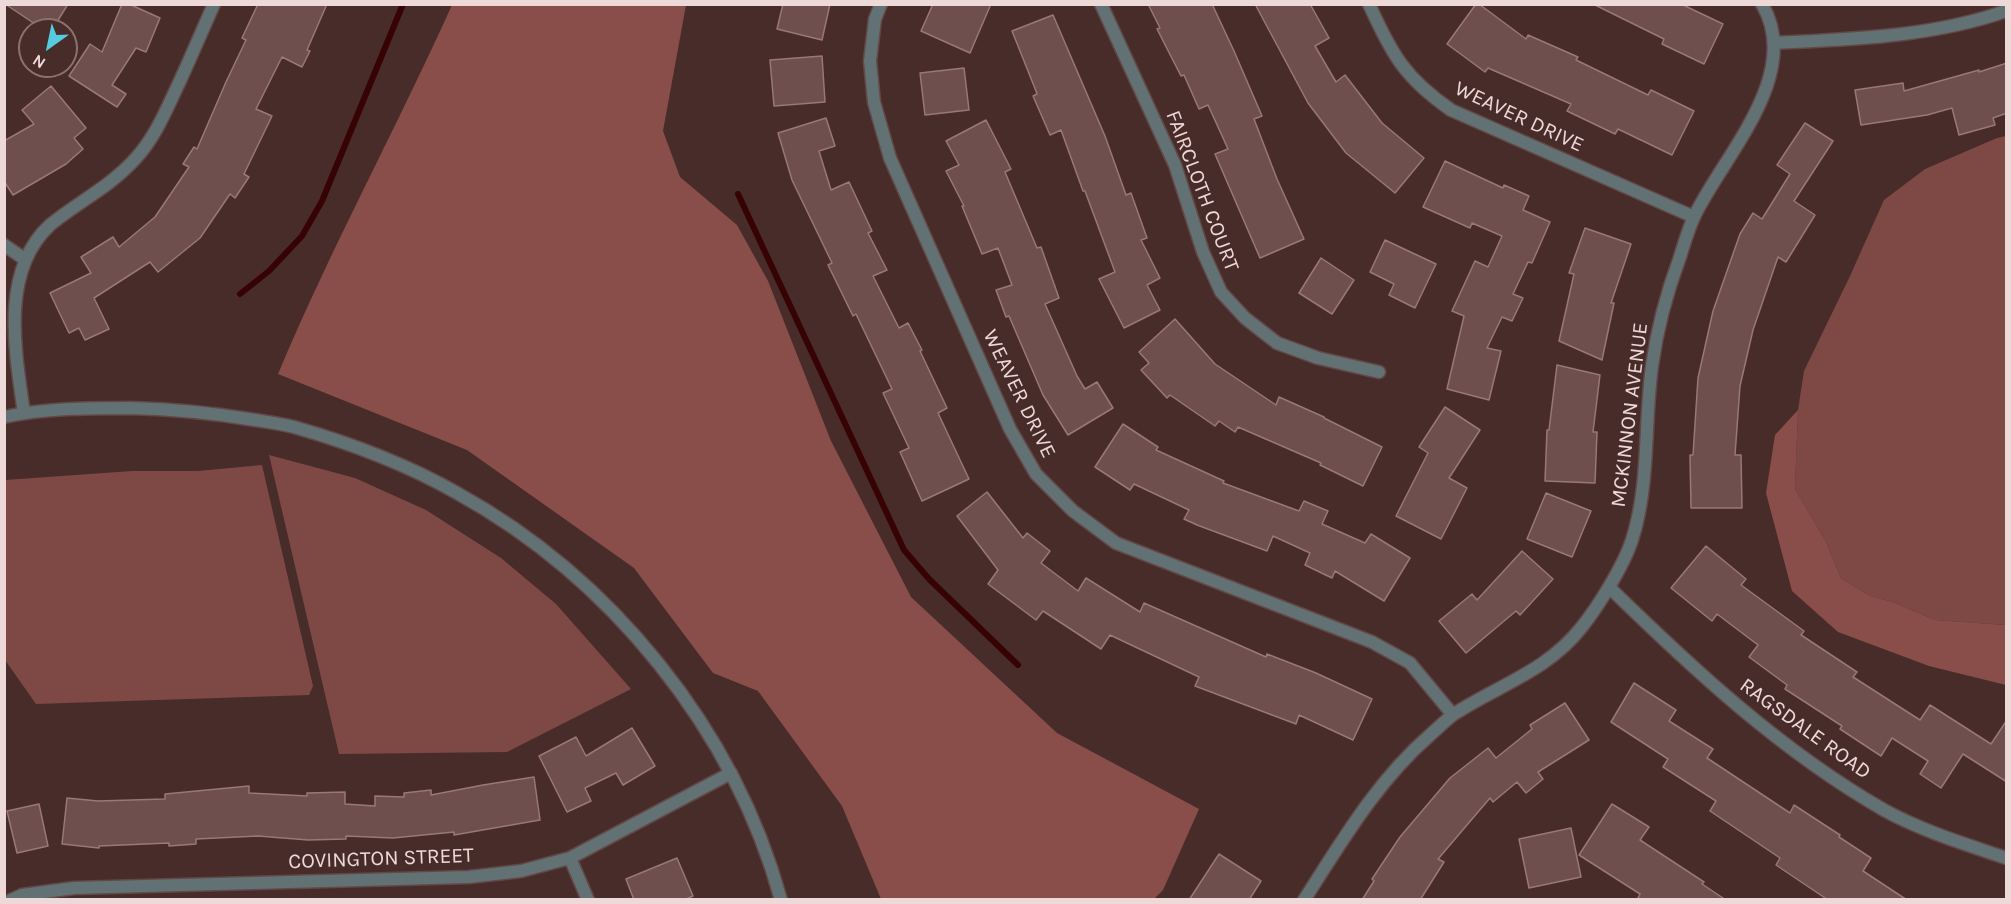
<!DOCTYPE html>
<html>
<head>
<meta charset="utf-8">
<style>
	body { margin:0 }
	#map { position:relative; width:2011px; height:904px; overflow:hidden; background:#482c2a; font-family:Karla,sans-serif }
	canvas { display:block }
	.frame { position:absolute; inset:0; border:6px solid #eddad8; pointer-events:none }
	.north { position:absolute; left:18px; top:18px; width:60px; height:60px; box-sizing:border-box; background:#482c2a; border:2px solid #8a7270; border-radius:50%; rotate:213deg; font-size:16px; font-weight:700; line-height:24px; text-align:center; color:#eddad8 }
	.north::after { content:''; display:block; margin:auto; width:21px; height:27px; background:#55cae0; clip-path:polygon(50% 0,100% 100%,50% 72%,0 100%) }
</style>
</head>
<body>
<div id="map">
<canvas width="2011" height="904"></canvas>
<div class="frame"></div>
<div class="north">N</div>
</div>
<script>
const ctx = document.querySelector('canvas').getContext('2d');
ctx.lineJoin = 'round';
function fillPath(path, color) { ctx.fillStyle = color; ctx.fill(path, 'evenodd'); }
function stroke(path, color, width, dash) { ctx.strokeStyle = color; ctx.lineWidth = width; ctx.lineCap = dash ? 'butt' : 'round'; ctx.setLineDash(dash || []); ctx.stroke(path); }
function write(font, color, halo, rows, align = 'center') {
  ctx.font = font + ' Karla,sans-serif'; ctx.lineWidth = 4.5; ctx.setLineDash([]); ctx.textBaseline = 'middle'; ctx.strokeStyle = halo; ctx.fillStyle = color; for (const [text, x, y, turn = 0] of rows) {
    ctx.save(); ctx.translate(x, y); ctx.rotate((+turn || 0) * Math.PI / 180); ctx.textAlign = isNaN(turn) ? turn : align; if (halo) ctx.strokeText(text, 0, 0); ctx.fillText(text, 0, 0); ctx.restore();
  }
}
const green = new Path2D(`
	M2006,136v489l-71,-5 -42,-18 -23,-6 -29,-18 -16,-38 -30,-51 3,-79 6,-39 46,-95 34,-76 41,-31 72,-31z
	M269,455l86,23 71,32 75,48 55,46 75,85 -124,63 -168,2z
	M262,465l51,221 -4,9 -273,9 -31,-44v-180l127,-9h66z`);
const forest = new Path2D(`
	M452,5h234l-23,126 17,46 57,48 31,56 63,160 80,156 146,136 142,76 -36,81 -9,9h-273l-39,-93 -84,-115 -45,-18 -79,-105 -167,-118 -189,-76c53,-126 118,-245 174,-369z
	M1798,410l-3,79 30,51 16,38 29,18 23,6 42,18 71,5v60l-77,-19 -91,-34 -46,-41 -26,-98 9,-58z`);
const stream = new Path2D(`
	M738,194l166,356 25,29 89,86
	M240,294l29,-23 33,-35 20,-35 81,-197`);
const building = new Path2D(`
	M5,4h63l-16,26h-8z
	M122,4h7l31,14 -14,34 -10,-4 -24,37 14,9 -9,13 -48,-31 21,-32 12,8z
	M258,4h69l-20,46 3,1 -8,16 -20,-10 -26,52 16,7 -28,58 5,3 -14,21 -5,-4 -30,44 -42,34 -8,-10 -56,36 15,31 -24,11 -6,-12 -10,5 -19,-40 41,-20 -10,-16 32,-20 6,10 36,-30 34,-50 -6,-3 11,-17 3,2 29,-67 20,-42 -4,-2z
	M783,4h47l-8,36 -45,-11z
	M933,4h58l-21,49 -49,-22z
	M1148,4h64l22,47 28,65 -8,3 23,60 27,60 -44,19 -45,-104 13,-5 -20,-44 -9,4 -15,-34 -3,1 -24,-47 3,-1z
	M1255,4h55l19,34 -14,8 21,36 9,-7 37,48 42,35 -29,35 -49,-40 -38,-50z
	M1476,4h3l47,35 2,-4 50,22 -2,3 72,35 3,-5 43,21 -22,44 -54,-26 -3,5 -48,-23 4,-7 -83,-36 -3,4 -38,-28z
	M1593,4h88l42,20 -19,40 -42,-20 2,-5z
	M1053,15l52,121 21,59 5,-2 16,45 -6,2 19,38 -13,7 13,25 -36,18 -25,-49 16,-7 -30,-81h-2l-22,-61 -11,5 -17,-39 4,-2 -1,-3 -24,-60z
	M822,56l3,46 -51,4 -4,-46z
	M2007,63v50l-14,5 2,7 -36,10 -7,-27 -25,7 -66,10 -6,-35 48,-7 1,8 75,-21v2z
	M964,68l5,42 -44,5 -5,-42z
	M51,86l35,42 -12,10 9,11 -17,15 -53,31 -9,-14v-40l30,-17 -12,-14z
	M826,118l9,28 -16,5 12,39 18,-8 23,49 -4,2 19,37 -14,6 26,52 9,-5 14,27 -2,1 27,57 -9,5 31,66 -47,22 -22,-49 9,-4 -26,-55 9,-4 -36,-75 -3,2 -25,-51 4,-2 -40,-83 -14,-47z
	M986,120l25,49 -6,3 32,76 4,-1 18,51 -14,6 32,72 8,13 12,-7 16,26 -45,27 -25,-40 -34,-79 -3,1 -10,-27 16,-5 -14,-37 -16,6 -20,-48h2l-18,-35 13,-6 -13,-24z
	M1805,123l28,18 -39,60 21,14 -29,47 -8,-5 -25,73 -13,56 -5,69h6l1,53h-51l-1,-53h3l5,-77 15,-67 27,-77 13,-21 9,6 28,-45 -13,-9z
	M1445,161l58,27 1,-3 25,11 -6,14 27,12 -18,41 -4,-1 -15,32 10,4 -11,23 -10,-4 -15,31 14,3 -12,49 -42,-11 17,-73 -12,-5 23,-50 13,6 14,-31 -30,-13 -2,5 -47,-21z
	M1585,228l46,16 -20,59h3l-12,57 -43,-19 15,-67 -5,-1z
	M1385,240l51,24 -21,44 -26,-13 5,-11 -24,-12z
	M1321,258l33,22 -22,34 -33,-21z
	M1175,319l40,45 61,41 3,-8 45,20v1l58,29 -19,39 -43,-21 1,-2 -83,-36 -3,5 -16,-11 -4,5 -45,-31 -3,3 -26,-28 8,-7 -10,-11z
	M1557,365l43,10 -7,57h4l-2,51 -50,-2 2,-51h2z
	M1445,407l35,23 -31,48 18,10 -26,51 -45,-23 32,-63 -9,-6z
	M1123,424l35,23 -2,3 68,31 -1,2 76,28 5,-10 24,10 -6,13 43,19 6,-9 39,24 -26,43 -49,-30 -3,7 -27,-13 5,-12 -37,-17 -6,15 -70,-26 -13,-6 5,-9 -55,-26 -4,6 -35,-23z
	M987,492l36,46 4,-5 23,18 -9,12 37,28 8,-13 54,34 4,-9 122,54 1,-3 49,19 56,26 -19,41 -54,-25 -3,9 -101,-38 4,-9 -89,-42 -9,14 -58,-38 -7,9 -48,-36 10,-14 -41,-54z
	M1546,493l45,18 -19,46 -45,-18z
	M1706,546l40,33 -5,6 63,46 -3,4 56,37 -4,5 67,43 10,-15 61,39 16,-24v62l-44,-28 -22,34 -21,-14 8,-13 -36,-23 -11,18 -41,-27 2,-3 -57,-37 2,-4 -38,-28 9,-12 -41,-31 -5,7 -41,-33z
	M1522,551l31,28 -33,36 -4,-4 -50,42 -27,-32 33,-27 5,6z
	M1634,683l42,27 -7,11 44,28 -6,9 83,55 4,-8 46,30 -1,2 32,21 -8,13 44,29h-79l-52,-35 4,-7 -70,-47 6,-10 -53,-34 5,-8 -57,-37z
	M1565,703l24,37 -51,32 5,7 -17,14 -9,-11 -24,20 -3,-4 -52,61 6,3 -24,38h-58l12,-19 -2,-2 28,-42 50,-59 38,-30 8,10 36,-29 -2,-4z
	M632,728l23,38 -32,19 -7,-12 -31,15 6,13 -24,11 -28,-56 37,-19 10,19z
	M534,777l6,43 -86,15v-3l-61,6 -47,-2v3l-38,1 -50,-4 -62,3v5l-27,2v-3l-70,3v2l-37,-4 5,-46 31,3 67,-2v-5l84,-8v7l58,3v-3l38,-1v12l30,2v-10l29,1v-4l27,-3v5l52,-10z
	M39,804l9,42 -31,7 -10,-42z
	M1612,804l37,23 -9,13 64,42 -2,2 24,16h-89l3,-6 -61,-39z
	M1571,828l10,49 -52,11 -10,-49z
	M1219,854l42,27 -12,19h-60z
	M677,858l16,38 -9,4h-50l-8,-21z`);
const minor = new Path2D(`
	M881,4l-6,15 -5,42 4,41 16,56 120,271 26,45 37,37 43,32 256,99 38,21 43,52
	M1101,4l74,161 28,87 18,40 24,26 32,25 41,15 61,14
	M1369,4c23,51 36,74 82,106l243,107
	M1774,43c78,-4 158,-6 232,-32
	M4,245l19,13
	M24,413c-9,-62 -24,-142 26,-188 29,-24 59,-37 86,-67 20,-22 30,-48 43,-75 12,-26 23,-52 35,-79
	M1609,587c84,82 172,164 275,223 38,21 81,34 122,48
	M570,858l18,42
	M11,900l11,-5 52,-7 395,-11 52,-6 49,-13 161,-85
	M1304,900c38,-59 73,-119 126,-165 8,-7 16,-15 24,-21 45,-29 93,-43 127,-86 17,-21 43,-63 51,-88 18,-56 12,-116 20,-174 5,-37 15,-74 28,-109 4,-13 8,-27 14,-40 29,-61 110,-142 68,-213`);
const tertiary = new Path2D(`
	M4,417c42,-9 84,-9 126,-9 42,1 83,5 125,12 13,2 27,4 39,7 56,16 112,37 163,66 154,85 277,236 324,407`);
const streetNames = [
	["WEAVER DRIVE",1519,117,25],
	["FAIRCLOTH COURT",1202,191,69],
	["WEAVER DRIVE",1019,394,64],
	["MCKINNON AVENUE",1630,415,-83],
	["RAGSDALE ROAD",1805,729,36],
	["COVINGTON STREET",381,859,-2]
];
fillPath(green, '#7e4945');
fillPath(forest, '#8a4e4a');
stroke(stream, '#360204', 6);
fillPath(building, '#6e4f4d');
stroke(building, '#997875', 1.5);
stroke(minor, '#624846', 15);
stroke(tertiary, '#624846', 15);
stroke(minor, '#627174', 12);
stroke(tertiary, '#627174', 12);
write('21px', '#eddad8', '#482c2a', streetNames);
</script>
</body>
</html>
